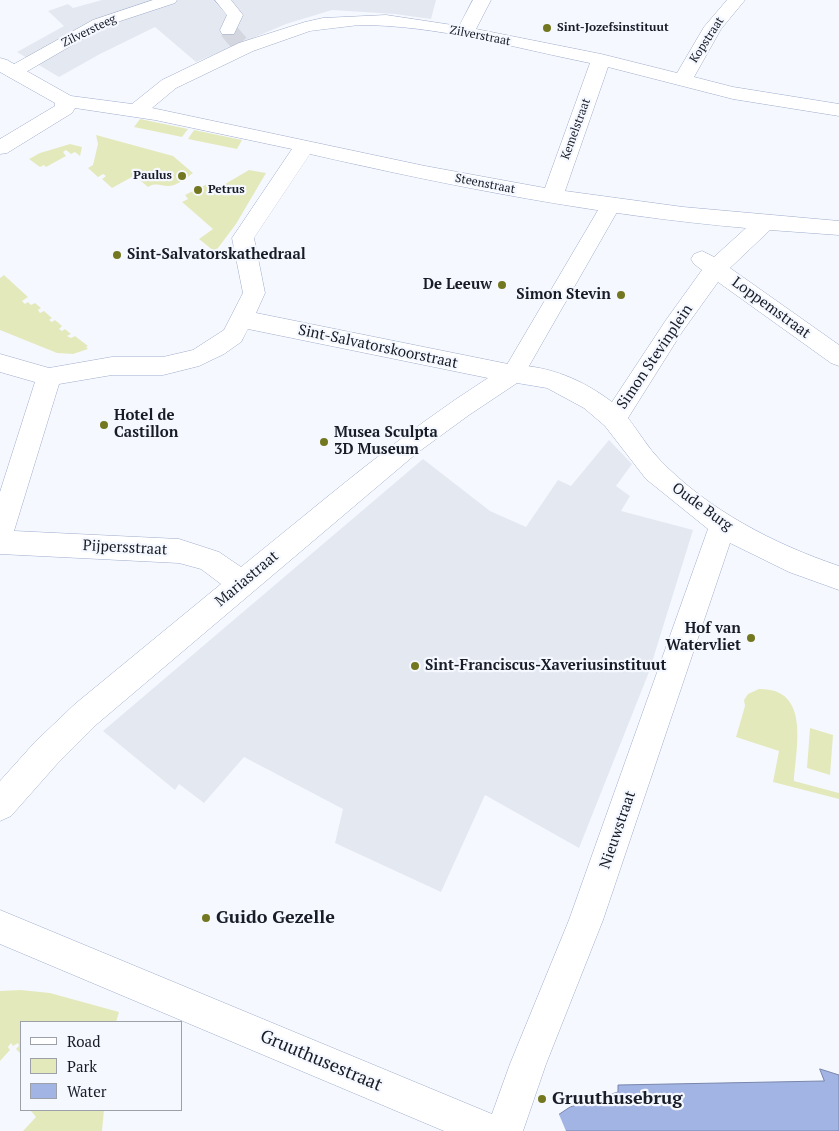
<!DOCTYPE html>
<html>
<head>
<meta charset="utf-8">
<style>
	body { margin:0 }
	#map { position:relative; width:839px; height:1131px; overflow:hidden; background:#f5f8ff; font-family:"PT Serif",serif }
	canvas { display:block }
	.legend { position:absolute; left:20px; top:1021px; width:162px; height:90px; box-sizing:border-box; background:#f5f8ff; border:1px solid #9ca0a9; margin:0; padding:6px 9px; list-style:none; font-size:15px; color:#171c27 }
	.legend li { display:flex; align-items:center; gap:10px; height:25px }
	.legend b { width:25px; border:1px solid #9ca0a9 }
</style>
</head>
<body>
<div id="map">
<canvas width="839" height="1131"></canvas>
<ul class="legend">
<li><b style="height:6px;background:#fff"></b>Road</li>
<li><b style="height:14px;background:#e4e9bc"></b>Park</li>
<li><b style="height:14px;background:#a2b4e3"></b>Water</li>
</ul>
</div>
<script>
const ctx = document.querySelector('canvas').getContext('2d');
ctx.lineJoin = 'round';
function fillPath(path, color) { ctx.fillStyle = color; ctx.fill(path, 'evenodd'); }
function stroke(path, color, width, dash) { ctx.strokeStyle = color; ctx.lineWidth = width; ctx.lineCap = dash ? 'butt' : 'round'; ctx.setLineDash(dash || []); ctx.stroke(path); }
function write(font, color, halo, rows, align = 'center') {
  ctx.font = font + ' "PT Serif",serif'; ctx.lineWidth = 4.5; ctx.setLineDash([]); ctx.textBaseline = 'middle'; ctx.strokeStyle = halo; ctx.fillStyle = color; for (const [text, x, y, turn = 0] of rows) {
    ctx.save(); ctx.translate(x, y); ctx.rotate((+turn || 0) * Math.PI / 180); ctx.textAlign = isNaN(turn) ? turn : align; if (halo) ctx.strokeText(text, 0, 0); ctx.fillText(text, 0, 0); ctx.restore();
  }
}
const built = new Path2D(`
	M102,0h334l-5,19 -36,-5 -63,-4 -46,14 -90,38 -41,-35 -55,27 -41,23 -42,-25 47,-26 -16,-15 20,-7 5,4z
	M609,440l23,24 -16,22 14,10 -9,15 72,19 -44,142 -70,176 -94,-53 -44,97 -106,-49 8,-34 -99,-52 -40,46 -25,-19 -4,6 -72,-59 320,-272 67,52 36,16 32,-47 13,6z`);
const green = new Path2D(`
	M140,119l48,10 -6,8 -48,-10z
	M194,130l48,10 -5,9 -49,-10z
	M96,135l77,21 20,17c-7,5 -16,13 -25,13 -8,0 -12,-4 -20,1l-13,-11 -1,-3 -2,4 -20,11 -10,-9 4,-3 -3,-2 -5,3 -10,-9 5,-3 5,-21z
	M70,144l12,3 -2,9 -5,-4 -4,2 -5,-4 -3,2 3,4 -20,11 -2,-2 -4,2 -11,-8 11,-6z
	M249,170l17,3 -30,51 -21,28 -16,-13 14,-10 -31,-27 6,-3 -3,-4 24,-12 11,4z
	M4,275l24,22 -6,4 3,3 3,-2 3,3 4,-2 6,5 -3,2 2,3 4,-2 8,7 -3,2 3,2 3,-2 7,6 -3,3 3,2 3,-2 6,5 -4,2 4,2 4,-2 13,10 -2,1 2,2 -15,5 -16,-1 -57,-23v-52z
	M759,689c52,-1 37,59 35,92l45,12v6l-66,-17 6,-31 -43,-14 9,-31 -1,-6 4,-6z
	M810,728l23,7 -3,40 -23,-7z
	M21,990l29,3 69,19 -3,10h-95v32l-5,-5 3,-3 -1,-3 -5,3 -2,-3 -3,4 2,3 -10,11v-70z
	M32,1110h72l-2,21h-79l13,-14 -5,-6z`);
const water = new Path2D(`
	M820,1069l19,6v56h-305l36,-24 48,-15v-7l206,-4z`);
const pier = new Path2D(`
	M558,1112l8,19h-34l1,-2z`);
const pedestrianTunnel = new Path2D(`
	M228,30l12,14`);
const pedestrian = new Path2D(`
	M153,0h24l-2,3 -70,23 -86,50 -6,1 -6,-1 -3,-4 3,-4 86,-48z
	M215,0h16l12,15 -9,19h-12l-2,-4 7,-15z
	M611,199l7,1 3,5 -100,175 -8,2 -8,-2 -3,-6 3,-6 99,-168z`);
const minor = new Path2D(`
	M473,0h18l-15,29 125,25 76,19 27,-46 23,-27h18l-24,29 -27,48 39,10 106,17v12l-106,-17 -125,-32 -43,124 118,16 156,14v14l-69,-5 -40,38 109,77v21l-8,-3 -113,-81 -36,50 -54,86c11,14 20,30 32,42 48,50 114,84 179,106v24l-50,-18 -59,-29 -127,377 -57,144 -23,67h-79l-444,-187v-34l492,204 18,-50 59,-144 139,-391 -62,-50 -41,-53 -21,-18 -37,-20 -30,-5 -48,32 -52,38 -320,271 -40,40 -46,52 -11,5v-40l35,-39 40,-38 146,-120 -20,-15 -22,-6 -179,-9v-62l35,-110 -35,-10v-18l49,14 63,-11h51l30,-7 31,-20 19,-37 -11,-55 60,-89 -137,-29 -80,-12 -3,5 -65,40 -7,1v-15l55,-33v-3l-55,-31v-14l7,2 64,36 61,8 30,-24 77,-37 66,-21 18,-4 63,-3 73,11zM359,25c78,0 156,23 231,38l-45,125 -120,-22 -273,-58 24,-20 77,-37 57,-20zM310,154c144,33 288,61 436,74l-32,29 -12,-6 -8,3 -3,5 3,5 8,6 -36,50 -54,82c-29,-22 -62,-36 -99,-37l-257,-52 9,-20 -11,-55zM248,329l240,49c-88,56 -166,124 -247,189l-22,-15 -40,-13 -165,-8 45,-147 53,-9h51l36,-9 25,-12 17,-12z`);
const markers = [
	[547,28,5,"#727720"],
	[182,176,5,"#727720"],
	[198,190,5,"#727720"],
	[117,255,5,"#727720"],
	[502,285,5,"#727720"],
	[621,295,5,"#727720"],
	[104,425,5,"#727720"],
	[324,442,5,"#727720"],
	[751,638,5,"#727720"],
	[415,666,5,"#727720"],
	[206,918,5,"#727720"],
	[542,1099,5,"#727720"]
];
const farPoinames = [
	["Sint-Jozefsinstituut",557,28],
	["Paulus",172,176,"right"],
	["Petrus",208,190]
];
const farStreetnames = [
	["Zilversteeg",89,31,-26],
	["Zilverstraat",480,36,11],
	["Kopstraat",707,40,-57],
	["Kemelstraat",576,129,-70],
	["Steenstraat",485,184,11]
];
const poiNames = [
	["Sint-Salvatorskathedraal",127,255],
	["De Leeuw",492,285,"right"],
	["Simon Stevin",611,295,"right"],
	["Hotel de",114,416],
	["Castillon",114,433],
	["Musea Sculpta",334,433],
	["3D Museum",334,450],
	["Hof van",741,629,"right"],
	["Watervliet",741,646,"right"],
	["Sint-Franciscus-Xaveriusinstituut",425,666]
];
const streetNames = [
	["Loppemstraat",771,308,36],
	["Sint-Salvatorskoorstraat",378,347,12],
	["Simon Stevinplein",655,357,-56],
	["Oude Burg",702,507,36],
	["Pijpersstraat",125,548,3],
	["Mariastraat",247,579,-40],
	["Nieuwstraat",618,830,-71]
];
const nearPoinames = [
	["Guido Gezelle",216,918],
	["Gruuthusebrug",552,1099]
];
const nearStreetnames = [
	["Gruuthusestraat",321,1061,23]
];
fillPath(built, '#e4e8f1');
fillPath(green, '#e4e9bc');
fillPath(water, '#a2b4e3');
stroke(water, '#7886ab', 1);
fillPath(pier, '#f5f8ff');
stroke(pedestrianTunnel, '#d4d7df', 18, [18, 9]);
stroke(pedestrian, '#9faccb', 1);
stroke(minor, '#9faccb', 1);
fillPath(pedestrian, '#fff');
fillPath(minor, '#fff');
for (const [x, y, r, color] of markers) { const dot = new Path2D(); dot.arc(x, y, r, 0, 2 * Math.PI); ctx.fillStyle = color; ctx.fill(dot); stroke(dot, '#f5f8ff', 2); }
write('bold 12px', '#171c27', '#f5f8ff', farPoinames, 'left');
write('12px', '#171c27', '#f5f8ff', farStreetnames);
write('bold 15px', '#171c27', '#f5f8ff', poiNames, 'left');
write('15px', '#171c27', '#f5f8ff', streetNames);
write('bold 18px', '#171c27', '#f5f8ff', nearPoinames, 'left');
write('18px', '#171c27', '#f5f8ff', nearStreetnames);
</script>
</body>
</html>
